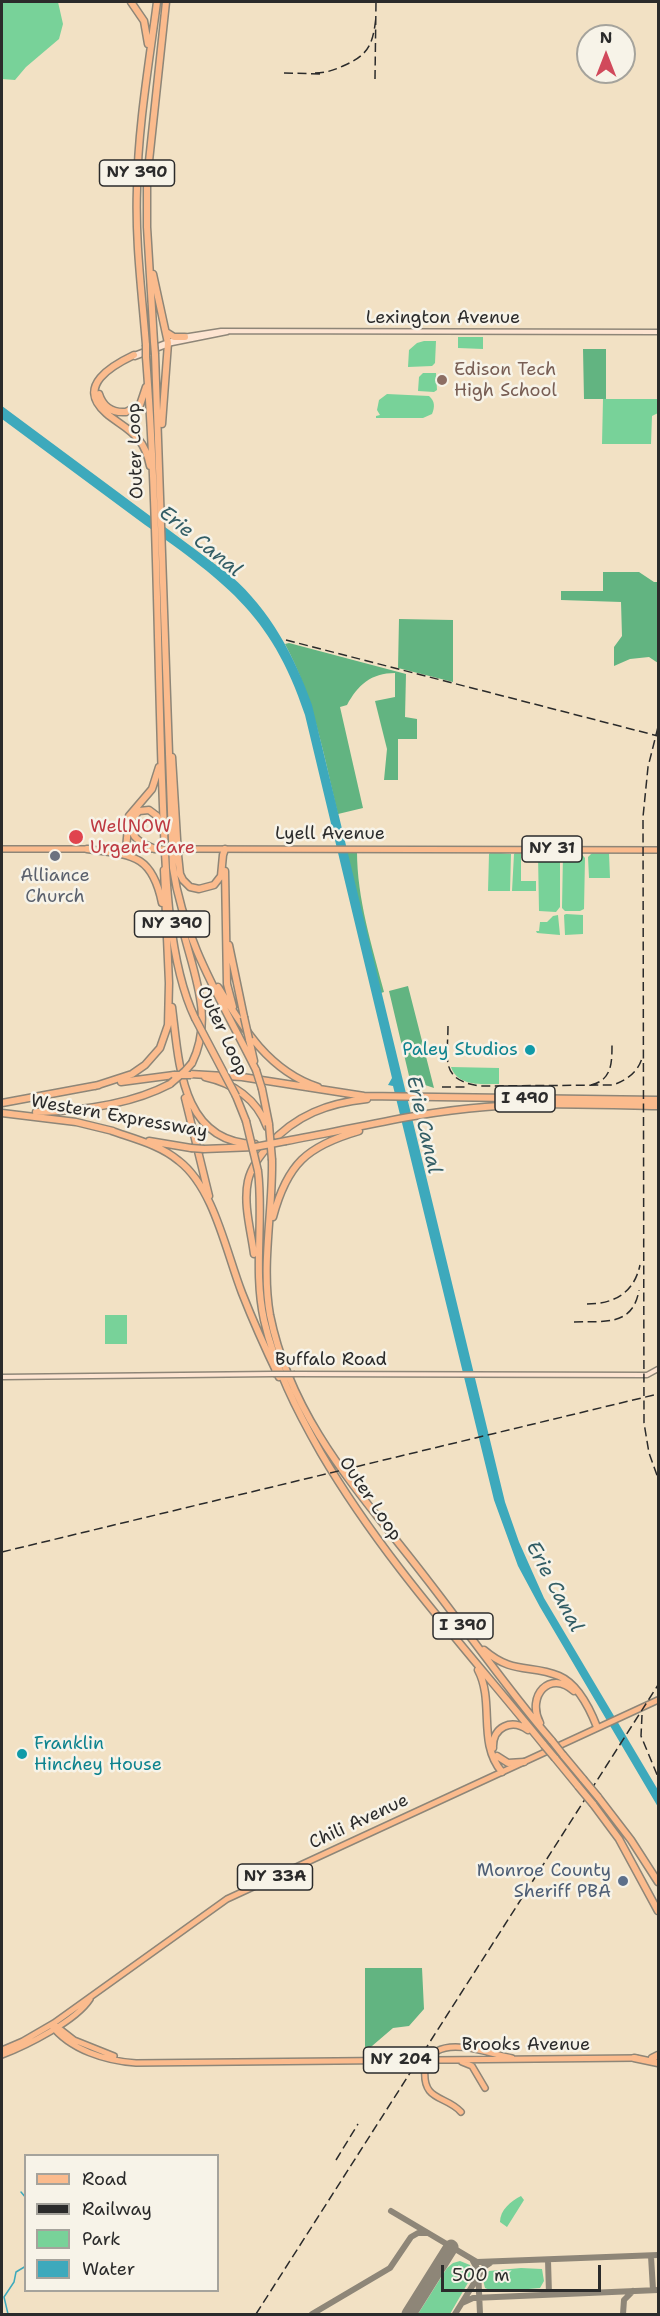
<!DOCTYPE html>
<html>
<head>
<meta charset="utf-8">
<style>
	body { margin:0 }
	#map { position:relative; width:660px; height:2316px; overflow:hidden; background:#f2e1c4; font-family:"Shantell Sans",sans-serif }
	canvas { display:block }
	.frame { position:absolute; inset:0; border:3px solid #2b2b2b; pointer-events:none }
	.legend { position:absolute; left:24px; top:2154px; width:195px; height:138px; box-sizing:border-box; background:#f7f3e8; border:2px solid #a5a39c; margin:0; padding:8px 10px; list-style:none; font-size:18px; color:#2b2b2b }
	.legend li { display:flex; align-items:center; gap:12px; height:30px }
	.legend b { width:30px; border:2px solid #a5a39c }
	.north { position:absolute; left:576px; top:24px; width:60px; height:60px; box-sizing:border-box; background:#f7f3e8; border:2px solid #a5a39c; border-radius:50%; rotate:0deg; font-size:16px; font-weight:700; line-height:24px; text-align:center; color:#2b2b2b }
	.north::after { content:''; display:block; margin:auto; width:21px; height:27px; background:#d1495b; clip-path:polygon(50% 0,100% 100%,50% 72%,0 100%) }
	.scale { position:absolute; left:441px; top:2265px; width:160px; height:27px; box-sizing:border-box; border:3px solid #2b2b2b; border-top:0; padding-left:8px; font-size:18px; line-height:21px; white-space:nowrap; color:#2b2b2b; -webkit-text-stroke:4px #f7f3e8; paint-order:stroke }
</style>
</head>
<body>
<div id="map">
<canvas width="660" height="2316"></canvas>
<div class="frame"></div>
<ul class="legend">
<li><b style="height:8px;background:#fbbb8d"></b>Road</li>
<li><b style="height:8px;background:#2b2b2b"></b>Railway</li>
<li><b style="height:16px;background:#78d299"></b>Park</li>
<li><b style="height:16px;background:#3da9bc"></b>Water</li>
</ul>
<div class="north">N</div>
<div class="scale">500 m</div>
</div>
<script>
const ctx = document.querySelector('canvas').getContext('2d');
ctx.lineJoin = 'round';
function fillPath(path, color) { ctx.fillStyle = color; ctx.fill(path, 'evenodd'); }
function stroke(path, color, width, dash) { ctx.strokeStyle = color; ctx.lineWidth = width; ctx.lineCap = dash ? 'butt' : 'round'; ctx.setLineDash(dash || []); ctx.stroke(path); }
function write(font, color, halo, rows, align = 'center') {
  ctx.font = font + ' "Shantell Sans",sans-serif'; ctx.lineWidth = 5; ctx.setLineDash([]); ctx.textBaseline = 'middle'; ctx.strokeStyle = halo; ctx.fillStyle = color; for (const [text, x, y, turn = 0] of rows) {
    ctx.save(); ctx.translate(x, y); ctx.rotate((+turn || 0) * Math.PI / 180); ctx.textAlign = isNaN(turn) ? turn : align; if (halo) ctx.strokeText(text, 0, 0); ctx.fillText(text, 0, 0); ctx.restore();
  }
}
const green = new Path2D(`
	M2,2h56l5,22 -4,15 -33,28 -11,13 -13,-1z
	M458,337h25v12l-25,-1z
	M424,341h12l-1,22 -3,3 -24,1 1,-17 8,-7z
	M423,373h13l1,17 -3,2 -16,-1 1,-14z
	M387,394l42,2c6,5 6,11 3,18l-9,4h-47v-2l4,-1 -3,-5 2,-10z
	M603,399h55v14l-6,3 -1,28h-49z
	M491,852l20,2 -1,37h-22l1,-37z
	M516,852h5v29h15v10h-24l2,-37z
	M540,852h17l3,2v53l-4,5 -17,-1 -1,-57z
	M565,852h15l5,6 -1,51 -4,2h-15l-3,-3 1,-54z
	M593,852l16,1 1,25h-21l-1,-21z
	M566,914l17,1v19l-18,1 -1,-20z
	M558,915l2,20 -23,-2 -1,-2h3l1,-9h7l6,-6z
	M451,1067l48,1v16c-17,0 -41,3 -48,-17z
	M105,1315h22v29h-22z
	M521,2196l3,4 -17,27 -7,-5c0,-12 11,-21 21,-26z
	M460,2261l10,4 3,9 -23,40h-32l29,-46 6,-5z
	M521,2268l21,1 2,12 -4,7 -46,4 -9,-4 -2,-8 6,-9z`);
const forest = new Path2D(`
	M583,349h23v50h-22z
	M603,572h36l15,10h4v81l-9,-6 -19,2 -16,7v-19l8,-11 -1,-34 -60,-2v-9h42z
	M399,619l54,1v62l-55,-14z
	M289,643l117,31 -1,43 12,2v20h-19v41h-14l3,-31 -12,-48 20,-4v-24c-24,0 -37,12 -48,32l-7,2 23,101 -25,6c-14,-58 -24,-116 -53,-170z
	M346,851h11c0,48 15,95 27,141l-3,1z
	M408,986l26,102 -24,-8 -21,-89z
	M365,1968h57l2,41 -15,17 -16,2 -28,24z`);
const water = new Path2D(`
	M2,406l229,170c39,34 64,81 81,129l193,797 14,40 25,56 114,192v17l-118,-200 -22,-41 -24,-66 -101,-414 -5,-1 4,-7 -87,-363c-34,-104 -84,-135 -168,-196 -45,-33 -90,-67 -135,-100z`);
const stream = new Path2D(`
	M21,2192l5,6
	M8,2314l-4,-17 10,-15 2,-10 10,-6`);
const taxiway = new Path2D(`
	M391,2211l86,51 181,-7
	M651,2256l2,34
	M548,2260l1,34
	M473,2261l5,9 2,44
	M462,2303l11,-5 185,-8
	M312,2314l78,-46 21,-31 7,-4h9
	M455,2314l29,-47 6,-4
	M623,2314l1,-14 9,-9`);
const runway = new Path2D(`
	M409,2314l42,-67`);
const secondary = new Path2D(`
	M183,337l38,-6 437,1
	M134,355l42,-16
	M135,357l37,-14 55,-11
	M295,1374l352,1 11,-6
	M2,1377l271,-3`);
const primary = new Path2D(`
	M2,849h88
	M102,849h51
	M182,849l476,1
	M51,2025c19,25 55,36 85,38l500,-5
	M56,2026l18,14 40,16
	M2,2050l21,-9 31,-18 173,-124 431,-199
	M437,2051c19,-11 54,3 75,7
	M2,2055c24,-9 74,-34 88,-56
	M462,2062l10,4 13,22
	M425,2069c-3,33 21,26 36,43`);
const motorway = new Path2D(`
	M131,2l13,19 4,23
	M153,274l15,69 -6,81
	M166,332l8,5h11
	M154,342l-7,-115v-47l19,-178
	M146,345c-4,-52 -11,-104 -9,-156 1,-63 12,-125 20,-187
	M155,354l18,514c11,75 50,135 83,202
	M134,355c-21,10 -59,31 -28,58 10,9 24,15 33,27 6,7 9,16 11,26
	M146,357c11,141 11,282 16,423 3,70 3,176 33,238
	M99,394c4,13 13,19 27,18l14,-7 6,-18
	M172,757l6,98 2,19 3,6 7,7 9,2 15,-4 7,-9 2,-21 2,-6
	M87,849c45,6 65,5 75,54
	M126,849l3,-33 23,-27 7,-22
	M155,849c-14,-6 -26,-11 -24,-29l8,-9 10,-1 8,6 4,14
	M225,871l2,113 6,23
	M183,930c11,45 31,88 9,133
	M229,945l15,72
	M218,987c25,41 51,84 100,100
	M172,1007c7,56 9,136 83,137
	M249,1039l5,22
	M190,1074l52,3 122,19 294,4
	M205,1077c28,6 52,22 62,50
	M121,1082l53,-7
	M95,1086l37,-12 13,-9 15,-17 8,-23 1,-42 -5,-113
	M262,1089l7,35
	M236,1096l10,25
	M185,1098l24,98
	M2,1103l97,-18
	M36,1112c45,-1 94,-7 134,-28
	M2,1113l74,9 37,9
	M112,1131c23,8 48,14 67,30 35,27 47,91 63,132 11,28 24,57 37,84
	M149,1141l42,7
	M286,1141c66,-12 132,-29 199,-34 57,-5 116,-2 173,-1
	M204,1149l51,-2
	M272,1160c1,52 -11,104 -2,155 22,109 95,183 159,267 41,53 79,108 123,159
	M258,1171c6,50 -5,99 6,149 11,48 33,91 57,133 62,106 146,197 223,292
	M273,1217c14,-53 34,-71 86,-86
	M254,1254c-3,-23 -11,-50 -6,-73 3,-14 12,-25 21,-36 27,-30 59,-42 98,-46
	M484,1650c29,25 46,14 75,26 19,8 31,33 38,51
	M478,1670c17,32 -1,73 24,102
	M540,1723c-14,-27 10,-54 34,-32
	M493,1748c-1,-21 19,-30 35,-18
	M563,1755l20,24
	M497,1756l11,7 16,-1
	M555,1758l23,28
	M598,1797l33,43 27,42
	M593,1804l26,35 39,72
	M634,2058l24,5
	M652,2058l6,-3`);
const rail = new Path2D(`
	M284,73l39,1
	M315,73c11,0 19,-3 28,-7 26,-11 30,-22 33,-49
	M375,79l1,-77
	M286,640l372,96
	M658,727l-10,40 -5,50 1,606 5,30 9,25
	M448,1026c0,33 -9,54 32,60l133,-1c14,-5 25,-13 29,-27
	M591,1085c21,-5 21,-22 21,-41
	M442,1087h27
	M587,1304c27,0 47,-11 53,-39
	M574,1322c29,-1 59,5 65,-32
	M2,1552l656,-158
	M642,1715l-1,21 17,41
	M336,2160l22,-36
	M256,2314l402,-629`);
const secondaryBridge = new Path2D(`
	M273,1374h22`);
const primaryBridge = new Path2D(`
	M155,849h27
	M425,2069l4,-10 8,-8`);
const motorwayBridge = new Path2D(`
	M154,342l1,12
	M146,345v12
	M244,1017l5,22
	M195,1018l41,78
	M256,1070l6,19
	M174,1075h17
	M170,1084l15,-13 7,-8
	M246,1121l12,50
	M269,1125l3,35
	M255,1147l31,-6
	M191,1148l13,1
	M552,1741l11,14
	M544,1745l11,13
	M583,1779l15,18
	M578,1786l15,18`);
const markers = [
	[442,380,6,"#8d6e63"],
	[76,837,8,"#e0444e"],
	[55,856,6,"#6b7280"],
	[530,1050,6,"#0f9aa8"],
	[22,1754,6,"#0f9aa8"],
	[623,1881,6,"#5c6f8a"]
];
const shields = [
	[137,173,75],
	[552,849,60],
	[172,924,75],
	[525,1099,60],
	[463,1626,60],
	[275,1877,75],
	[401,2060,75]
];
const shieldNames = [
	["NY 390",137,173],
	["NY 31",552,849],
	["NY 390",172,924],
	["I 490",525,1099],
	["I 390",463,1626],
	["NY 33A",275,1877],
	["NY 204",401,2060]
];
const streetNames = [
	["Lexington Avenue",443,318],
	["Outer Loop",136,451,-92],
	["Lyell Avenue",330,834],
	["Outer Loop",222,1031,65],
	["Western Expressway",119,1117,10],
	["Buffalo Road",331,1360],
	["Outer Loop",370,1499,56],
	["Chili Avenue",359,1822,-25],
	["Brooks Avenue",526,2045]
];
const educationNames = [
	["Edison Tech",454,370],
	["High School",454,391]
];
const healthNames = [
	["WellNOW",90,827],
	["Urgent Care",90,848]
];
const worshipNames = [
	["Alliance",55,876],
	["Church",55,897]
];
const cultureNames = [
	["Paley Studios",518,1050],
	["Franklin",34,1744,"left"],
	["Hinchey House",34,1765,"left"]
];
const serviceNames = [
	["Monroe County",611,1871],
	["Sheriff PBA",611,1892]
];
const waterNames = [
	["Erie Canal",200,542,39],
	["Erie Canal",423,1125,77],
	["Erie Canal",554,1587,62]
];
fillPath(green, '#78d299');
fillPath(forest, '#62b481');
fillPath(water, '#3da9bc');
stroke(stream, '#3da9bc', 1.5);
stroke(taxiway, '#8e8678', 6);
stroke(runway, '#8e8678', 15);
stroke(secondary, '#8e8678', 7);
stroke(primary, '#8e8678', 8);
stroke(motorway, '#8e8678', 9);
stroke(secondary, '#fde4d1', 4);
stroke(primary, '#fbbb8d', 5);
stroke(motorway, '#fbbb8d', 6);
stroke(rail, '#2b2b2b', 1.5, [9, 4.5]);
stroke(secondaryBridge, '#8e8678', 7, []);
stroke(primaryBridge, '#8e8678', 8, []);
stroke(motorwayBridge, '#8e8678', 9, []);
stroke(secondaryBridge, '#fde4d1', 4);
stroke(primaryBridge, '#fbbb8d', 5);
stroke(motorwayBridge, '#fbbb8d', 6);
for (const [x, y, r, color] of markers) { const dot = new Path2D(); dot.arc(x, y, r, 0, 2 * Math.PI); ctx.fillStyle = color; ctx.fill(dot); stroke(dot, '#f7f3e8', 2); }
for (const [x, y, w] of shields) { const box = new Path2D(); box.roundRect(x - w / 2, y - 13, w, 26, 4.5); ctx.fillStyle = '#f7f3e8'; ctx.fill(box); stroke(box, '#2b2b2b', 1.5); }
write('bold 16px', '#2b2b2b', null, shieldNames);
write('18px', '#2b2b2b', '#f7f3e8', streetNames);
write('18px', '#785e54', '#f7f3e8', educationNames, 'left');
write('18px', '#be3a42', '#f7f3e8', healthNames, 'left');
write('18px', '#5b616d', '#f7f3e8', worshipNames);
write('18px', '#0d838f', '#f7f3e8', cultureNames, 'right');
write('18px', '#4e5e75', '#f7f3e8', serviceNames, 'right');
write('italic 20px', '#325d65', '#f7f3e8', waterNames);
</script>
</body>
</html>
